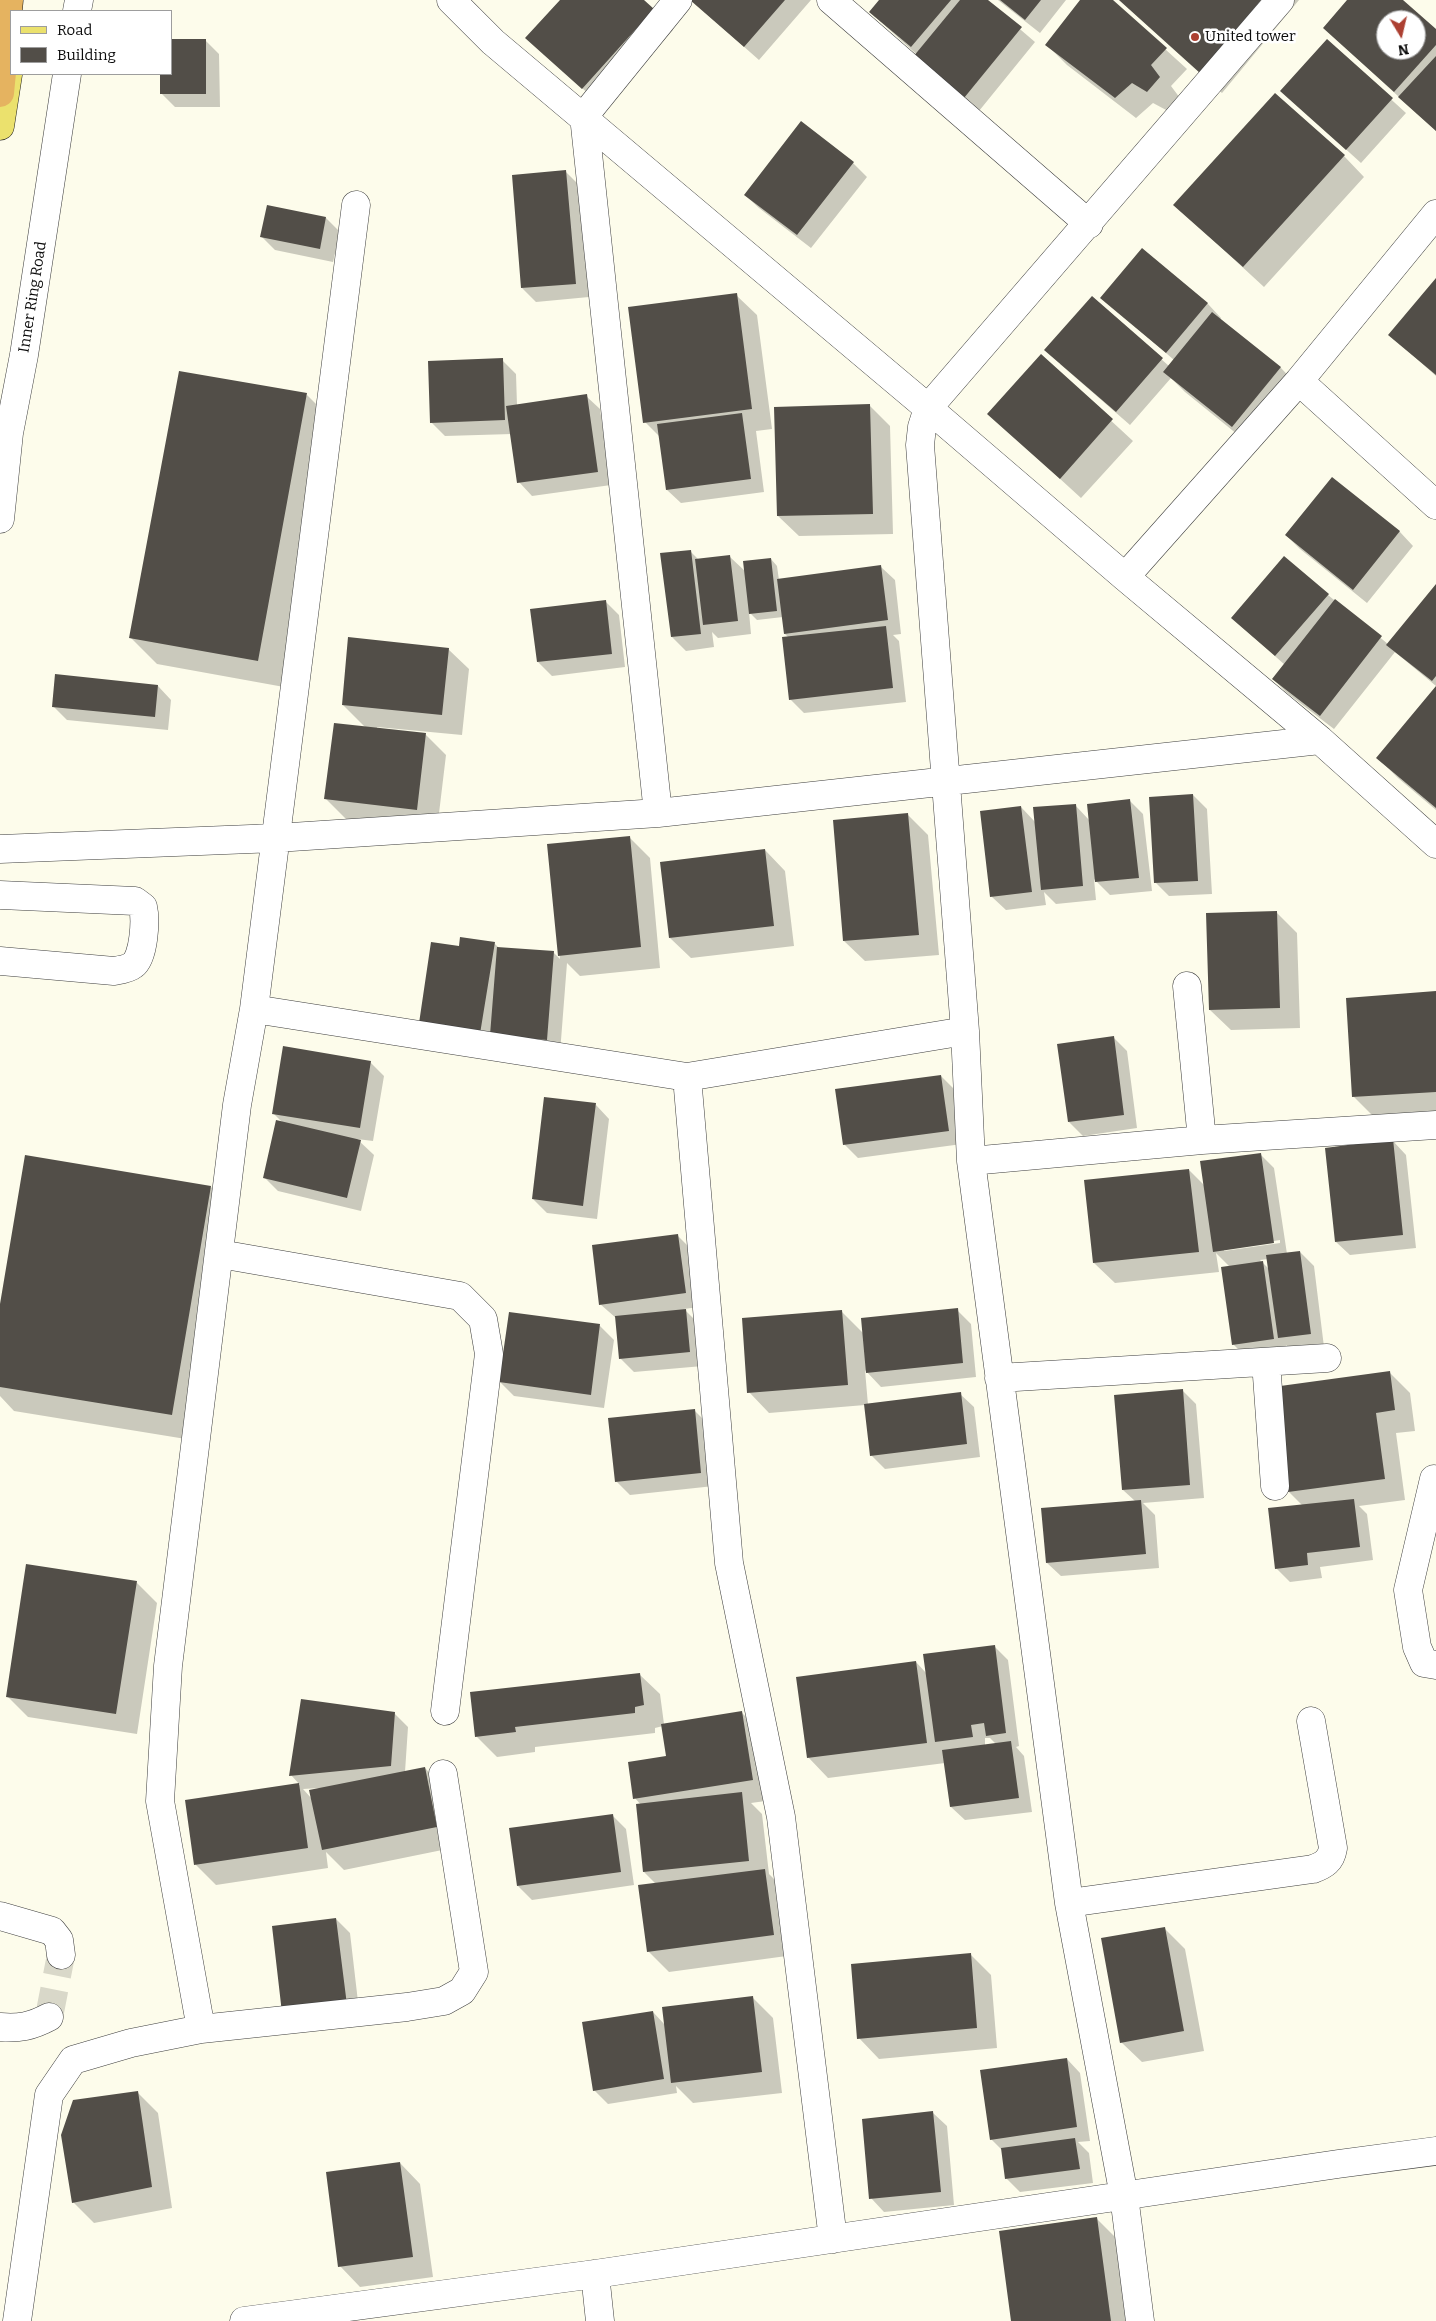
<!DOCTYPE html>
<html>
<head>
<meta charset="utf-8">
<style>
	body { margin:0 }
	#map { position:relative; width:1436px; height:2321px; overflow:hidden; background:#fdfceb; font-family:Bitter,serif }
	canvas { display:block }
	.legend { position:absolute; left:10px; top:10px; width:162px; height:65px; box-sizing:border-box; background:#fff; border:1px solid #9d9d9d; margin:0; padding:6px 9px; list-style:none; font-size:15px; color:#0b0b0b }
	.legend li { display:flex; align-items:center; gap:10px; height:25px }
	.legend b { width:25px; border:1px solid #9d9d9d }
	.north { position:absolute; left:1376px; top:10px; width:50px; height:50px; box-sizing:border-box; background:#fff; border:1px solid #9d9d9d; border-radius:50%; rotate:171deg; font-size:14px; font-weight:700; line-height:20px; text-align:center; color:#0b0b0b }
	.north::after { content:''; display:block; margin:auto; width:18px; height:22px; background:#ac4032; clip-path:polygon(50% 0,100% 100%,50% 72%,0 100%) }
</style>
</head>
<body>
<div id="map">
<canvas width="1436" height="2321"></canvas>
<ul class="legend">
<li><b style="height:6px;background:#ebe16d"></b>Road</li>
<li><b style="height:14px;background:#524e48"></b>Building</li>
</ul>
<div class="north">N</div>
</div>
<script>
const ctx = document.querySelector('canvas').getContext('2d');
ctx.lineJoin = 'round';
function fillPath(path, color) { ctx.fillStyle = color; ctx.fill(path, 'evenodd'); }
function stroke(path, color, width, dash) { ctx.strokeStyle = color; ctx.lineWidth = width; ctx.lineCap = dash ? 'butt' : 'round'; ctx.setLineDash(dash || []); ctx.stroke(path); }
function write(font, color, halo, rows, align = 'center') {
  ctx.font = font + ' Bitter,serif'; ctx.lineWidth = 5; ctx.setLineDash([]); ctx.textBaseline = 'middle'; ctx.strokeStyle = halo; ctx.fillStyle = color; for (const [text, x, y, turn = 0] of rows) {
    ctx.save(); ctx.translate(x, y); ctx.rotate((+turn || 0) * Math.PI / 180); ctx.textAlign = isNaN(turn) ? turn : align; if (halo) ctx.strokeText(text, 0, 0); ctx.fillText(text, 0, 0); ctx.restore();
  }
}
const shadow = new Path2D(`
	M561,0h81l31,30 -69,78 -77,-70z
	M691,0h120l-52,60z
	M881,0h105l49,42 -56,69 -109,-99z
	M998,0h68l-26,33z
	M1081,0h30l76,69 -16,17 9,12 -12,13 -15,-8 -17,15 -69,-53 -20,-20z
	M1119,0h180l-77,93z
	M1349,0h52l35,31v100l-112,-103zM1386,20h30v30h-30z
	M205,40l14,14 1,53h-45l-14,-14v-19h10z
	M1327,41l79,72 -45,50 -65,-59z
	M801,123l52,40 14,14 -56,71 -52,-40 -14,-13z
	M1344,156l20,21 -100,110 -89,-82z
	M565,171l14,14 10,112 -53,5 -14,-14z
	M268,206l58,12 14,14 -7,30 -58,-12 -14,-14z
	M1142,250l66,54 13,14 -1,2 61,48 20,21 -48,58 -68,-55 -14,-14 -41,47 -70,-61 32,-66 77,68 5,-6 -72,-62z
	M1436,280v96l-46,-41z
	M736,295l21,20 15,114 -16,2 8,61 -83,11 -14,-13 -6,-52 -16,-16z
	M1041,356l92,85 -52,57 -92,-84z
	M502,360l14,14 1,31 69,-9 14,13 11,76 -79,11 -13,-14 -7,-48 -67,2 -14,-14z
	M307,395l26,26 -49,266 -127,-23 -26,-26z
	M869,405l21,21 3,108 -94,2 -21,-20z
	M1332,479l68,53 13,14 -46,57 -67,-54 -14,-14z
	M690,551l9,9 31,-3 16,15 25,-13 6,7 2,14 102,-13 14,13 6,54 -8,1 6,6 7,61 -102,11 -14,-14 -1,-61 -4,-4 -2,-17 -26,3 -8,-8 2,22 -33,4 -6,-6 2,15 -28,4 -14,-14z
	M1436,586v100l-41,-34 -61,77 -47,-36 -14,-14 12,-14 -53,-47 96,-23 60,49z
	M605,601l14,14 6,52 -73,9 -14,-14z
	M448,649l21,20 -7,66 -85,-8v2l49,6 20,20 -9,75 -91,-11 -20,-20 40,-71 -23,-23z
	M158,686l13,14 -3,30 -101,-10 -14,-14z
	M1436,688v122l-38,-32 -20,-20z
	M1193,795l14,14 5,85 -43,2 -14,-14z
	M1130,801l13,13 9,77 -42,4 -16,-16 2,21 -40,4 -12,-12 2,13 -40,5 -14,-13 29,-90 15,16 39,-18 15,16z
	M908,815l20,20 11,120 -74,6 -21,-20z
	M629,837l21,21 10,110 -80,8 -13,-13 -7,90 -127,-9 27,-97 34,-4 5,5 54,4 7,7 -11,-114z
	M765,850l20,21 9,75 -103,12 -21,-20z
	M1277,913l20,20 3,95 -69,2 -21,-20z
	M1436,993v120l-62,4 -20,-20 -7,-98z
	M1113,1037l14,14 10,77 -54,8 -14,-14z
	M370,1062l14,14 -11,65 -16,-2 17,16 -13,56 -83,-20 -14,-14 19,-54 -10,-10z
	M941,1076l14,14 7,54 -104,14 -14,-14z
	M596,1105l13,14 -12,100 -50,-6 -14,-14z
	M1393,1141l13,14 10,93 -66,7 -14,-13z
	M1260,1154l14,14 13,86 13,-2 14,14 10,81 -31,4 -7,-6 1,7 -40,6 -14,-14 -3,-77 -14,-14 3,19 -104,11 -21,-20 95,-93 16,16zM1280,1240v3l-56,8v-2zM1268,1259l1,10 -9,-9z
	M211,1187l26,27 -39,227 -184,-30 -14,-15v-84z
	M677,1235l14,14 8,58 -15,2 15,15 4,42 -69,6 -14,-14 -4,-40 -16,-14z
	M957,1310l14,14 5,53 -95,10 -16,-17 3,35 92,-11 14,13 6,50 -95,12 -14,-14 -6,-50 -96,8 -20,-21 92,-81 23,23z
	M510,1314l90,12 14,14 -10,68 -90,-12 -14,-14z
	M1390,1373l20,20 5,38 -19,2 9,67 -46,6 8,8 6,46 -53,7 2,11 -32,4 -14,-14 27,-62 -14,-14z
	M1182,1390l14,14 8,94 -61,5 12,12 4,53 -98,8 -14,-13 88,-62 -12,-11z
	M694,1410l14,14 6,62 -84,9 -14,-14z
	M136,1582l21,21 -20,131 -109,-17 -20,-20z
	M994,1646l14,14 11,86 -3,1 8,9 8,56 -67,8 -14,-13 -6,-44 -117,15 -20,-21 108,-95 11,12zM985,1738h5l6,6 -11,1z
	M639,1674l21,20 4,30 78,-11 20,20 11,67 -22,3 11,11 7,60 16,16 9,65 -125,17 -21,-21 8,-67 -12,-12 -3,-67 -6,-7 33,-41 -5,-31 -8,2v5l-120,14v5l-38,5 -21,-21z
	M394,1713l14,14 -3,45 20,-4 20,21 12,58 -113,23 -18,-18 2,16 -112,17 -20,-20 -10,-64 114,-16 -9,-10zM320,1788l-8,11 -9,-10z
	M612,1815l14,14 8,56 -102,15 -14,-14z
	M336,1919l14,14 10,86 -76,-7z
	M1164,1928l21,21 19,102 -62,11 -21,-20z
	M970,1954l21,21 6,73 -118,11 -20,-21z
	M752,1997l21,21 9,75 -89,10 -17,-17 1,7 -69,11 -14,-14 59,-78 12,13z
	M1067,2059l13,14 10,68 -12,1 11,11 4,30 -73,9 -14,-14 -4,-28 -11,-11z
	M137,2092l21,21 14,95 -78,15 -21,-21z
	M933,2113l14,13 7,79 -70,7 -13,-14z
	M400,2163l20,21 13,93 -73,10 -20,-21z
	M1097,2219l20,20 11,82h-116z`);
const building = new Path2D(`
	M560,0h84l10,9 -72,80 -57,-51z
	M690,0h95l-41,47z
	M879,0h72l-40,47 -42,-35z
	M960,0h28l34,27 -58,71 -51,-41z
	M1000,0h41l-16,20z
	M1080,0h33l54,48 -16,17 9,12 -13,15 -15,-9 -17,15 -70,-53z
	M1119,0h142l-61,73z
	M1347,0h56l33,29v16l-42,47 -71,-64zM1386,20h30v30h-30z
	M171,39h35v55h-46v-20h11z
	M1327,39l66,59 -47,52 -66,-59z
	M1436,56v75l-38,-34z
	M1275,93l70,62 -102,112 -70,-62z
	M801,121l53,41 -57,73 -53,-40z
	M566,170l10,114 -55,4 -9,-113z
	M267,205l59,12 -6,32 -60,-12z
	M1142,248l66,55 -42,50 -66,-55z
	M1436,278v97l-48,-40z
	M737,293l15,116 -109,14 -15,-116z
	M1092,296l71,62 -47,54 -72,-62z
	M1212,312l69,55 -49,60 -69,-55z
	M1041,354l72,65 -53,60 -73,-65z
	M503,358l2,62 -75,3 -2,-62z
	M179,371l128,22 -49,268 -129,-23z
	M587,394l11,78 -81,11 -11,-77z
	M870,404l3,110 -96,2 -3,-109z
	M742,413l9,66 -85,11 -9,-66z
	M1332,477l68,54 -47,59 -68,-55z
	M691,550l10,84 -30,3 -11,-84z
	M730,555l8,66 -35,4 -8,-66z
	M1284,556l45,38 -54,62 -44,-38z
	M771,558l6,53 -28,3 -6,-53z
	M881,565l7,55 -104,14 -7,-55z
	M1436,584v92l-4,5 -46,-36z
	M1335,599l47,37 -62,80 -48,-37z
	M606,600l6,54 -75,8 -7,-53z
	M886,626l7,62 -104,12 -7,-63z
	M348,637l101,11 -7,67 -100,-10z
	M55,674l103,11 -3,32 -103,-10z
	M1436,686v122l-60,-50z
	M334,723l92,10 -9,77 -93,-11z
	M1193,794l5,87 -44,2 -5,-86z
	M1130,799l9,79 -44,4 -8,-78z
	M1076,804l7,82 -42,4 -8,-83z
	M1021,806l11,86 -42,5 -10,-86z
	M908,813l11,122 -76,6 -10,-121z
	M630,836l11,111 -83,9 -11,-112z
	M765,849l9,77 -105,12 -9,-76z
	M1277,911l3,97 -71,2 -3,-97z
	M460,937l35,5 -16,98 -61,-10 13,-88 28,4z
	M497,947l57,4 -7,89 -57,-5z
	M1436,991v101l-84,5 -6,-99z
	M1114,1036l10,79 -56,7 -11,-78z
	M283,1046l88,15 -11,67 -88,-14z
	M941,1075l8,56 -106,14 -8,-56z
	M544,1097l52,6 -13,103 -51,-7z
	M276,1120l85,20 -14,58 -84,-20z
	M1393,1139l10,96 -68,7 -10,-94z
	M1261,1153l13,90 -61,9 -13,-91z
	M25,1155l186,31 -39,229 -172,-28v-83z
	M1189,1169l10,83 -106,11 -9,-83z
	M678,1234l8,59 -87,12 -7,-60z
	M1300,1251l11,83 -33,4 -12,-83z
	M1263,1261l11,78 -42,6 -11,-78z
	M958,1308l5,55 -97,10 -5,-55z
	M686,1309l4,43 -71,7 -4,-43z
	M842,1310l6,75 -101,8 -5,-75z
	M509,1312l91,12 -9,71 -92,-13z
	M1390,1371l5,39 -19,3 9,66 -97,13 -15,-105z
	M1183,1389l7,96 -68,5 -8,-95z
	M961,1392l6,52 -97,12 -6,-52z
	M695,1409l6,64 -86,9 -7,-64z
	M1354,1499l6,48 -53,6 1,12 -33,4 -7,-61z
	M1141,1500l5,54 -100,9 -5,-55z
	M26,1564l111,17 -21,133 -110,-17z
	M995,1645l11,88 -20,3 -2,-13 -13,2 2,12 -38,5 -12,-88z
	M916,1661l11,82 -120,15 -11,-81z
	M640,1673l4,32 -9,2v6l-120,14 1,5 -41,5 -5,-45z
	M301,1699l94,13 -4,54 -102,10z
	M742,1711l11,69 -120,19 -5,-37 38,-6 -5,-32z
	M1011,1741l8,57 -69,9 -8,-57z
	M425,1767l12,60 -115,23 -13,-60z
	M299,1783l9,65 -114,17 -9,-65z
	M742,1792l7,69 -106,11 -7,-68z
	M613,1814l8,58 -104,14 -8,-58z
	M765,1869l9,66 -127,17 -9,-67z
	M336,1918l11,87 -65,8 -10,-87z
	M1165,1927l19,104 -64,12 -19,-105z
	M971,1953l6,75 -120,11 -6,-75z
	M753,1996l9,76 -91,11 -9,-76z
	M653,2011l11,68 -71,12 -11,-69z
	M1067,2058l10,69 -87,13 -10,-70z
	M138,2091l14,96 -80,16 -11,-68 12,-35z
	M933,2111l8,81 -72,7 -7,-80z
	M1075,2138l5,31 -75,10 -4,-31z
	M400,2162l13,95 -75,10 -12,-95z
	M1097,2217l14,104h-100l-12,-90z`);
const minorTunnel = new Path2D(`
	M49,2017l12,-62`);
const minor = new Path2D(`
	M451,0l42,42 435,366 197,169 195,163 116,104
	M831,0l258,224
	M77,11l2,-11
	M1299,381l137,124
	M0,519l9,-86 15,-78 43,-281
	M1125,577l174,-196 137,-167
	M658,813l-74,-697 94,-116
	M0,849l276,-11 382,-25 662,-73
	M0,895l135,6 8,6c3,13 1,50 -10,58 -5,4 -13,5 -19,6l-114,-10
	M1187,986l15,154
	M254,1009l433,68 278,-46
	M687,1077l42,486 52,254 52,422
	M971,1161l231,-21 234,-15
	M220,1254l240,42 23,23 6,35 -44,357
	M1266,1362l9,124
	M999,1378l328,-20
	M1434,1479l-26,111 9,57 7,16 12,2
	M1069,1903l244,-34c11,-4 18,-8 20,-21l-22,-127
	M0,1916l52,15 7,9 2,15
	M0,2027c19,2 32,-1 49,-10
	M201,2029l-41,-228 8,-135 69,-561 17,-96 102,-804
	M595,2274l5,47
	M17,2321l32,-226 24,-35 58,-17 70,-14 206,-22 37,-6 18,-10 12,-19 -31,-198
	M244,2321l351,-47 743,-110 98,-13
	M1140,2321l-16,-125 -55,-293 -98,-742 -6,-130 -45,-586 2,-18 6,-19 352,-408`);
const major = new Path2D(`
	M0,126l9,-58`);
const highway = new Path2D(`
	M0,93l9,-93`);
const markers = [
	[1195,37,5,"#ac4032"]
];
const poiNames = [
	["United tower",1205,37]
];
const streetNames = [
	["Inner Ring Road",33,297,-81]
];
fillPath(shadow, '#0003');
fillPath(building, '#524e48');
stroke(minorTunnel, '#d9d8c9', 28, [28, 14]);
stroke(minor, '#3e3e3e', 29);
stroke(major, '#1c1c1c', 29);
stroke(highway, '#1c1c1c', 29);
stroke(minor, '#fff', 28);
stroke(major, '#ebe16d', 28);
stroke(highway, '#e5b360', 28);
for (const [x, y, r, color] of markers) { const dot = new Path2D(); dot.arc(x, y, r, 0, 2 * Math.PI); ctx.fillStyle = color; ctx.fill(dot); stroke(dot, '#fff', 2); }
write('15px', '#0b0b0b', '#fff', poiNames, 'left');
write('15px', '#0b0b0b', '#fff', streetNames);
</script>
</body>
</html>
